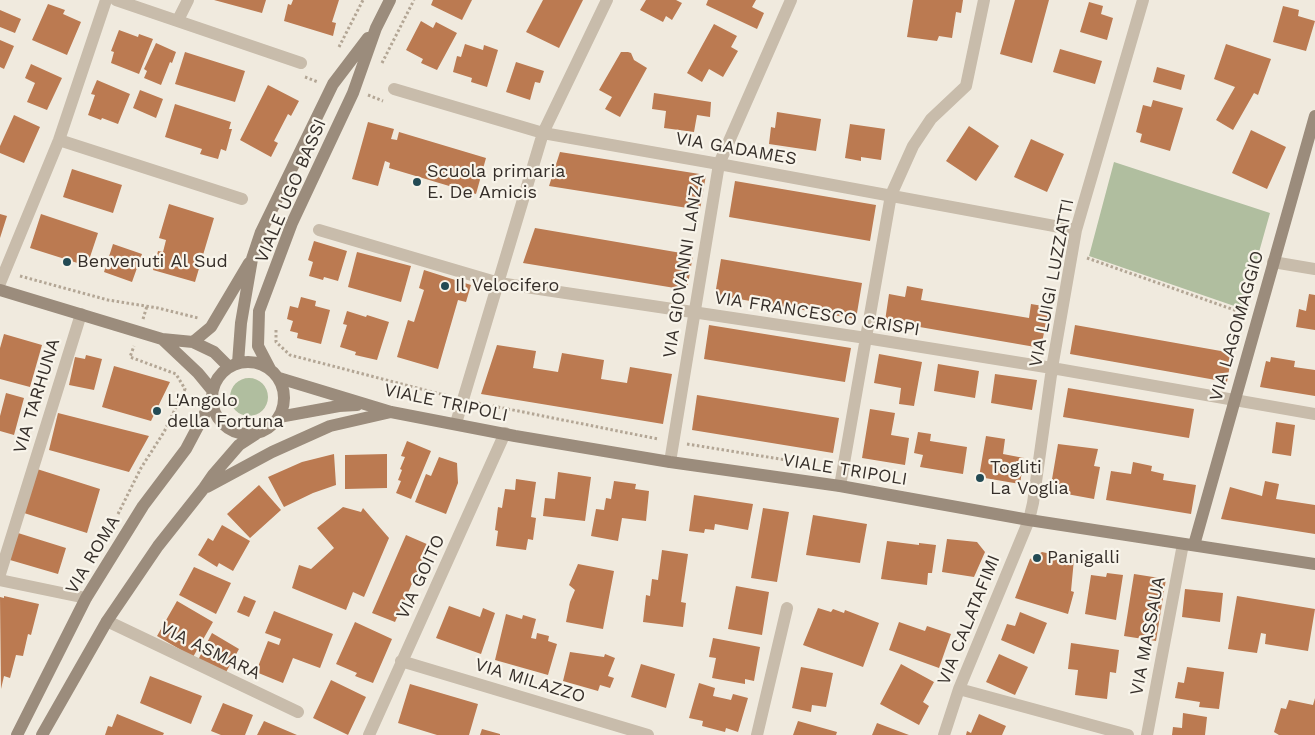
<!DOCTYPE html>
<html>
<head>
<meta charset="utf-8">
<style>
	body { margin:0 }
	canvas { display:block; background:#f0eade }
</style>
</head>
<body>
<canvas width="1315" height="735"></canvas>
<script>
const ctx = document.querySelector('canvas').getContext('2d');
ctx.lineJoin = 'round';
function fillPath(path, color) { ctx.fillStyle = color; ctx.fill(path, 'evenodd'); }
function stroke(path, color, width, dash) { ctx.strokeStyle = color; ctx.lineWidth = width; ctx.lineCap = dash ? 'butt' : 'round'; ctx.setLineDash(dash || []); ctx.stroke(path); }
function write(font, color, halo, rows, align = 'center') {
  ctx.font = font + ' "Work Sans",sans-serif'; ctx.lineWidth = 4.5; ctx.setLineDash([]); ctx.textBaseline = 'middle'; ctx.strokeStyle = halo; ctx.fillStyle = color; for (const [text, x, y, turn = 0] of rows) {
    ctx.save(); ctx.translate(x, y); ctx.rotate((+turn || 0) * Math.PI / 180); ctx.textAlign = isNaN(turn) ? turn : align; if (halo) ctx.strokeText(text, 0, 0); ctx.fillText(text, 0, 0); ctx.restore();
  }
}
const green = new Path2D(`
	M1114,162l156,51 -27,96 -154,-53z
	M230 397a19 19 0 1 1 38 0a19 19 0 1 1-38 0Z`);
const building = new Path2D(`
	M214,0h52l-4,13z
	M293,0h46l-7,22 4,1 -3,13 -49,-15 4,-17 3,1z
	M433,0h39l-10,20 -31,-15z
	M543,0h40l-24,48 -33,-16z
	M646,0h30l6,3 -10,17 -6,-4 -3,6 -23,-12z
	M708,0h48l-4,7 12,6 -7,16 -51,-24z
	M913,0h50l-2,13 -5,-1 -4,26 -13,-2 -2,5 -30,-4z
	M1015,0h34l-17,63 -32,-9z
	M1089,2l14,4 -2,8 12,4 -6,22 -27,-8z
	M48,4l17,6 -2,4 18,8 -14,33 -35,-15z
	M1283,6l16,4 -1,6 17,5 -9,30 -33,-9z
	M0,10l21,9 -6,14 -15,-6z
	M421,21l12,7 3,-6 21,11 -20,37 -16,-7 2,-4 -17,-9z
	M714,24l23,12 -6,11 7,4 -15,26 -14,-8 -7,13 -15,-9z
	M119,30l19,7 1,-3 14,5 -14,35 -28,-11 3,-11 -3,-1z
	M0,40l14,6 -10,23 -4,-2z
	M156,43l20,9 -4,11 -2,-1 -9,23 -17,-7 3,-7 -3,-2z
	M465,44l18,6 1,-5 14,5 -11,37 -16,-5 1,-4 -19,-6 4,-16 4,1z
	M1226,44l45,15 -13,36 -4,-2 -21,37 -17,-10 19,-33 -21,-8z
	M1060,49l42,12 -7,23 -42,-12z
	M185,52l60,19 -10,31 -60,-18z
	M621,52h7l3,1 3,7 13,8 -27,49 -15,-8 7,-12 -13,-7z
	M516,62l28,9 -4,12 -5,-1 -5,18 -24,-8z
	M31,64l31,14 -15,32 -20,-8 8,-19 -10,-5z
	M1157,67l28,8 -4,15 -28,-8z
	M97,80l33,14 -12,30 -16,-6 -1,2 -13,-5 7,-20 -4,-1z
	M268,85l31,16 -8,15 -3,-2 -14,27 4,2 -7,14 -31,-17z
	M140,90l23,9 -7,19 -23,-10z
	M654,93l57,9 -1,15 -13,-2 -3,17 -30,-4 2,-17 -14,-2z
	M1153,100l30,8 -13,43 -30,-9 2,-8 -6,-2 7,-27 8,2z
	M175,104l56,18 -2,7h3l-6,22 -5,-2 -3,10 -18,-5 2,-5 -37,-12z
	M777,112l44,7 -5,32 -47,-7 2,-17 4,1z
	M14,115l26,12 -16,36 -24,-10v-7z
	M368,122l26,7 -3,10 6,1 2,-8 87,26 -10,36 -87,-26 1,-5 -5,-2 -7,25 -26,-7z
	M850,124l35,5 -4,31 -20,-3v4l-16,-3z
	M969,126l30,20 -23,35 -30,-20z
	M1251,130l35,17 -19,42 -35,-16z
	M1031,139l33,15 -17,38 -33,-15z
	M560,152l146,23 -6,35 -151,-24z
	M72,169l50,16 -9,28 -50,-16z
	M735,181l141,24 -6,36 -141,-24z
	M169,204l45,14 -19,64 -42,-12 5,-19 5,1 3,-12 -7,-2z
	M0,214l7,2 -7,22z
	M41,214l57,19 -11,33 -57,-18z
	M535,228l158,27 -6,35 -164,-27z
	M314,241l33,10 -9,30 -14,-4 -1,3 -14,-4 4,-14 -5,-2z
	M113,244l29,10 -10,28 -28,-10z
	M357,252l54,14 -10,36 -53,-15z
	M721,259l141,24 -6,36 -141,-24z
	M424,270l47,15 -5,17 -8,-2 -20,69 -41,-12 11,-37 6,2 10,-32 -5,-2z
	M907,286l16,3 -2,11 108,18 2,-14 18,3 -8,41 -156,-27 4,-27 16,3z
	M1309,294l6,1v35l-19,-3 3,-18 7,2z
	M301,297l15,4 -1,5 15,4 -9,34 -24,-6 1,-5 -8,-2 3,-10 -6,-2 3,-13 8,2z
	M347,311l19,6 1,-2 22,7 -12,38 -22,-5 1,-3 -16,-5 7,-22 -4,-1z
	M709,325l142,23 -6,34 -141,-23z
	M1075,325l157,28 -5,29 -157,-28z
	M4,334l38,11 -12,42 -30,-8v-31z
	M497,345l39,6 -3,17 25,4 4,-19 42,7 -3,19 26,4 3,-16 42,7 -9,50 -182,-30z
	M879,354l43,8 -8,44 -15,-2 2,-16 -27,-5z
	M86,355l16,4 -8,31 -25,-5 6,-28 10,2z
	M1271,357l24,4 -1,6 21,3v26l-55,-9 6,-26 4,1z
	M938,364l41,7 -4,27 -41,-7z
	M114,366l56,16 -19,39 -49,-14z
	M995,374l42,6 -5,30 -41,-7z
	M1068,388l126,21 -5,29 -126,-21z
	M6,393l18,5 -10,37 -14,-4v-15z
	M697,395l142,23 -6,35 -141,-23z
	M870,409l25,4 -4,22 18,3 -4,27 -43,-7z
	M58,413l91,23 -20,36 -80,-22z
	M1276,422l19,3 -4,31 -19,-3z
	M918,432l13,2 -1,7 37,6 -4,27 -43,-7 3,-12 -9,-2z
	M986,436l19,3 -2,15 21,4 -4,26 -41,-7z
	M407,441l24,10 -20,48 -15,-6 5,-12 -3,-1 4,-10 -2,-1 5,-12 -4,-1z
	M1058,444l40,5 -4,17 6,1 -6,32 -44,-8z
	M334,454l2,31 -23,8 -29,14 -16,-30 34,-15z
	M387,454v34l-42,1v-34z
	M439,457l18,6 1,20 -12,31 -31,-12 11,-28 5,2z
	M1133,462l19,4 -1,5 13,3 -1,6 33,5 -5,29 -85,-14 5,-29 20,3z
	M37,469l63,20 -13,44 -63,-20z
	M558,472l33,5 -6,44 -42,-5 2,-18 10,1z
	M516,479l20,3 -5,35 5,1 -3,22 -5,-1 -2,11 -30,-4 2,-15 -3,-1 3,-23 4,1 3,-19 10,1z
	M614,481l22,3 -1,5 14,2 -3,30 -24,-3 -4,23 -27,-5 5,-27 8,1 2,-12 5,1z
	M1265,481l14,3 -3,15 39,6v29l-94,-15 9,-32 32,9z
	M259,485l22,25 -31,28 -23,-24z
	M694,495l59,9 -5,26 -33,-6 -1,6 -9,-1 -1,4 -15,-2z
	M343,507l18,5 2,-4 26,30 -25,59 -11,-5 -7,18 -54,-22 7,-23 12,4 23,-21 -17,-20z
	M763,508l26,4 -12,70 -26,-4z
	M813,515l54,9 -7,39 -54,-8z
	M222,525l28,16 -17,30 -14,-8 -2,4 -19,-12 10,-17 5,3z
	M18,533l48,15 -8,26 -48,-14z
	M406,535l23,10 -34,77 -23,-9z
	M947,539l30,3 8,10 -11,25 -32,-5z
	M887,541l32,4v-2l17,2 -4,28h-4l-1,12 -46,-6z
	M662,550l26,4 -7,48 5,1 -3,24 -40,-5 3,-27 4,1 2,-17 6,1z
	M1042,552l32,7 -3,32 3,1 -6,22 -53,-16 15,-39z
	M578,564l36,7 -11,58 -37,-7 4,-20 5,-12 -6,-5z
	M194,567l37,16 -15,31 -37,-19z
	M1107,573l16,2 -7,45 -31,-6 6,-39 15,2z
	M1134,574l32,5 -10,62 -32,-5z
	M736,586l33,6 -7,43 -34,-6z
	M1185,589l38,4 -3,29 -38,-5z
	M4,596l35,8 -8,31 -3,-1 -5,22 -7,-1 -6,23 -6,-2 -3,13 -1,-92 4,1z
	M244,596l12,5 -7,16 -12,-5z
	M1237,596l78,13 -7,42 -43,-7 1,-10 -5,-1 -4,20 -29,-4z
	M177,601l36,21 -20,35 -36,-21z
	M449,606l31,11 3,-9 12,5 -14,41 -45,-16z
	M818,608l13,4 2,-3 11,4 1,-3 34,13 -16,44 -60,-22z
	M274,611l59,23 -13,34 -27,-10 -10,25 -27,-11 12,-31 11,4 2,-6 -16,-6z
	M1020,612l27,11 -13,31 -33,-14 6,-16 8,2z
	M506,614l16,5 1,-4 13,4 -5,19 5,1 1,-6 12,3 -1,5 9,3 -9,31 -53,-15z
	M355,622l37,17 -19,44 -18,-7 2,-3 -21,-9z
	M899,622l26,9 2,-5 24,8 -12,34 -50,-18z
	M212,633l27,16 -14,25 -27,-14z
	M713,638l47,9 -6,34 -9,-2v5l-33,-6 4,-20 -7,-1z
	M1071,643l48,7 -3,23 -6,-1 -3,27 -32,-4 3,-25 -10,-1z
	M570,652l34,5 1,-3 10,4 -7,18 6,2 -4,10 -10,-3 -2,6 -35,-10z
	M999,654l29,13 -13,28 -29,-13z
	M641,664l34,10 -9,34 -35,-11z
	M901,664l33,18 -11,20 6,4 -10,19 -39,-21z
	M801,667l32,6 -7,34 -14,-2 -1,7 -19,-4z
	M1187,667l37,5 -5,37 -20,-2 1,-5 -25,-4 3,-16 6,1z
	M150,676l52,20 -11,28 -51,-21z
	M331,680l35,17 -18,38 -35,-17z
	M699,683l16,5 -2,8 18,4 2,-6 15,4 -10,34 -12,-4 -1,4 -23,-6 1,-5 -14,-3z
	M410,684l68,20 -9,31h-32l-39,-12z
	M1315,698v37h-36l-5,-3 7,-24 5,1 3,-9 24,5z
	M223,703l30,12 -8,20h-24l-10,-4z
	M1183,713l24,4 -2,18h-33l1,-8 9,1z
	M117,714l47,19 -1,2h-58l3,-9 4,1z
	M979,714l27,12 -4,9h-36l1,-4 4,2z
	M264,721l33,14h-40z
	M798,721l39,11 -1,3h-43z
	M877,723l32,12h-37z
	M482,729l18,5v1h-20z`);
const path = new Path2D(`
	M339,47l24,-47
	M382,63l32,-63
	M305,77l13,5
	M368,95l15,6
	M1087,258l156,55
	M20,276l88,24 50,8 40,10
	M143,319l4,-13
	M276,330v12l14,13 158,41
	M478,403l180,36
	M687,444l124,20
	M118,514l23,-46 23,-36 21,-43 -9,-15 -46,-17 4,-11`);
const street = new Path2D(`
	M116,0l185,63
	M178,20l10,-20
	M394,89l149,44 176,31 357,66
	M59,140l183,59
	M319,230l180,53 367,55 186,30 263,46
	M1273,262l42,7
	M0,283l59,-143 47,-140
	M456,423l87,-290 64,-133
	M670,462l49,-298 72,-164
	M840,486l51,-291 22,-49 18,-27 35,-33 18,-86
	M0,574l81,-260
	M0,580l86,18
	M107,621l191,91
	M401,661l247,74
	M959,689l169,46
	M369,735l136,-302
	M757,735l30,-127
	M944,735l15,-46 70,-169 4,-17 19,-135 24,-138 67,-230
	M1147,735l36,-191`);
const secondary = new Path2D(`
	M0,290l162,49 31,3 21,10 15,15
	M162,339l36,34 14,17
	M193,342l18,-15 38,-64
	M212 398a36 36 0 1 1 72 0a36 36 0 1 1-72 0Z
	M238,363l3,-40 11,-64 9,-27 72,-148 35,-46
	M270,369l-12,-23 1,-35 33,-88 61,-130 23,-65 14,-28
	M279,378l112,34 124,24 155,26 170,24 189,34 286,44
	M279,417l60,-11 18,-1
	M207,487l65,-35 58,-26 61,-14
	M1194,545l121,-429
	M17,735l69,-137 57,-92 43,-57 26,-49
	M42,735l65,-114 51,-75 46,-58 9,-13 26,-30 17,-11`);
const markers = [
	[417,182,5,"#234a54"],
	[67,262,5,"#234a54"],
	[445,286,5,"#234a54"],
	[157,411,5,"#234a54"],
	[980,478,5,"#234a54"],
	[1037,558,5,"#234a54"]
];
const streetNames = [
	["VIA GADAMES",736,149,10],
	["VIALE UGO BASSI",291,191,-67],
	["VIA GIOVANNI LANZA",684,266,-81],
	["VIA LUIGI LUZZATTI",1052,283,-79],
	["VIA FRANCESCO CRISPI",817,314,9],
	["VIA LAGOMAGGIO",1237,326,-74],
	["VIA TARHUNA",37,396,-73],
	["VIALE TRIPOLI",446,403,12],
	["VIALE TRIPOLI",845,470,9],
	["VIA ROMA",93,555,-59],
	["VIA GOITO",421,577,-65],
	["VIA CALATAFIMI",969,620,-68],
	["VIA MASSAUA",1148,636,-79],
	["VIA ASMARA",210,651,26],
	["VIA MILAZZO",530,681,17]
];
const poiNames = [
	["Scuola primaria",427,172],
	["E. De Amicis",427,193],
	["Benvenuti Al Sud",77,262],
	["Il Velocifero",455,286],
	["L'Angolo",167,401],
	["della Fortuna",167,422],
	["Togliti",990,468],
	["La Voglia",990,489],
	["Panigalli",1047,558]
];
fillPath(green, '#b0be9f');
fillPath(building, '#bb7a51');
stroke(path, '#b3a695', 3, [2.5, 2.5]);
stroke(street, '#c8bcab', 12);
stroke(secondary, '#9b8c7c', 12);
for (const [x, y, r, color] of markers) { const dot = new Path2D(); dot.arc(x, y, r, 0, 2 * Math.PI); ctx.fillStyle = color; ctx.fill(dot); stroke(dot, '#f8f4ea', 2); }
write('18px', '#362f2a', '#f8f4ea', streetNames);
write('18px', '#362f2a', '#f8f4ea', poiNames, 'left');
</script>
</body>
</html>
